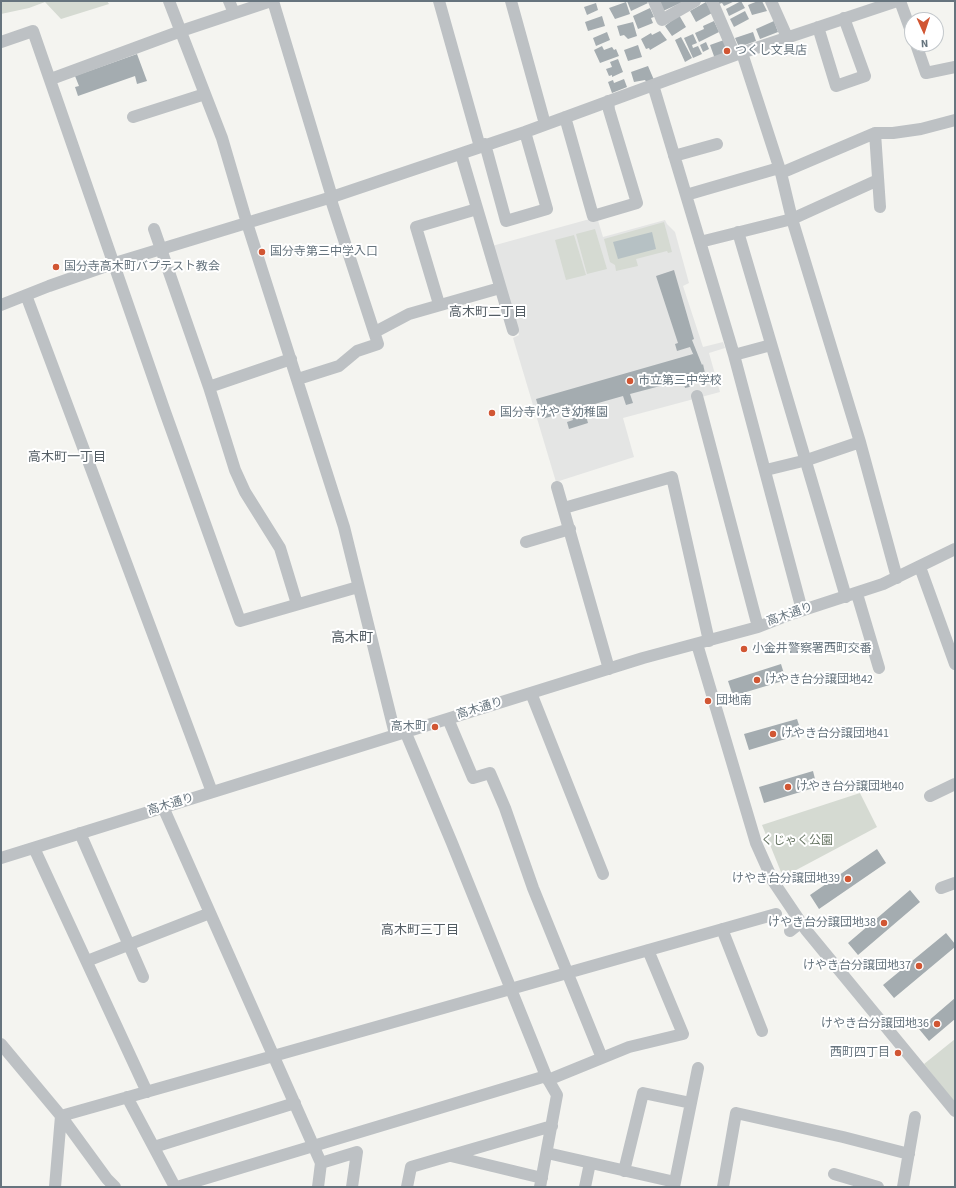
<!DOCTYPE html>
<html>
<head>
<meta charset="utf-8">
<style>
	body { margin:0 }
	#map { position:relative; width:956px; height:1188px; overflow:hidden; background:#f4f4f0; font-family:"Source Sans 3",sans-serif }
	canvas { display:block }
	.frame { position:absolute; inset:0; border:2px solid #66747e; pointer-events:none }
	.north { position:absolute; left:904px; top:12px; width:40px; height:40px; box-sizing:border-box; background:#fff; border:1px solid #c2c7cb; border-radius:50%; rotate:177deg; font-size:11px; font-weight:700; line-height:16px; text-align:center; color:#66747e }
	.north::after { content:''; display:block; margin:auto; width:14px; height:18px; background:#d15633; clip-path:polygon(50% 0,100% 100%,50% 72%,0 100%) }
</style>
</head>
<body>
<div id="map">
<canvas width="956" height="1188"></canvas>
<div class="frame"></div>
<div class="north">N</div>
</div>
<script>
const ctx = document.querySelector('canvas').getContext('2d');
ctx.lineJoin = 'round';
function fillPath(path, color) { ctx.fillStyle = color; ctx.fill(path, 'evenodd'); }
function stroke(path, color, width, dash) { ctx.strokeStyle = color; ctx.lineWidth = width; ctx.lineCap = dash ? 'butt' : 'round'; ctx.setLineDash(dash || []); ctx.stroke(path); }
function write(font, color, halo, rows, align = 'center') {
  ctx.font = font + ' "Source Sans 3","Noto Sans JP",sans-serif'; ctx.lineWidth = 4; ctx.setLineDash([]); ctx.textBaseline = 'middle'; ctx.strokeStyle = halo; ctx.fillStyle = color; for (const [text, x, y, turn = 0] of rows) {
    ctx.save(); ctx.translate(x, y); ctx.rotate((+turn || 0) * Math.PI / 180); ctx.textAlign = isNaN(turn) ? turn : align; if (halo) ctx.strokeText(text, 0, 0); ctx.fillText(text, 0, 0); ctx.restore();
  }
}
const built = new Path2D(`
	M597,217l6,20 62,-17 2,4 8,8 14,51 -6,3 20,61 20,-5 2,6 -16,5 11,39 -97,26 11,39 -78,25 -43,-144 6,-3 -27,-89z`);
const green = new Path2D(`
	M1,1h106l2,3 -48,15 -16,-17 -16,6 -28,6z
	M664,222l8,30 -4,1 -1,-2 -31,8 2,7 -22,5 -1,-6 -5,-3 -6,-23z
	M595,229l12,40 -20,5 -11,-40z
	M574,235l12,40 -20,5 -11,-40z
	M860,793l17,34 -94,50 -21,-52z
	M955,1039v64l-31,-39z`);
const water = new Path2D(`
	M652,232l4,17 -38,10 -5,-17z`);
const building = new Path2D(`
	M627,1h19l2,2 -17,8z
	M658,1h27l-22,10z
	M717,1h18l-11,5 -2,-3 -3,1z
	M741,1l4,7 -16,8 -3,-7z
	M758,1h4l5,10 -15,4 -4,-10z
	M626,2l4,12 -15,5 -6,-11z
	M706,2l6,11 -16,9 -6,-11z
	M596,3l2,7 -11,5 -3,-8z
	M650,8l4,9 -3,1 2,5 -15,6 -5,-13z
	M745,11l4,8 -15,8 -4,-8z
	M679,15l7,12 -14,9 -7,-10z
	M602,16l3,10 -17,5 -3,-9z
	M714,21l5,11 -20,10 -4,-9 9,-4 -1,-3z
	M774,21l4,11 -18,7 -4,-10z
	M633,22l4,14 -9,3 -4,-4 -4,1 -3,-10z
	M660,31l7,9 -17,10 -1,-2 -3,1 -5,-10 10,-6 1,2z
	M607,32l3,8 -14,6 -3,-8z
	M753,32l3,9 -17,6 -4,-9z
	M693,34l4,9 -5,2 1,3 5,-2 4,8 -9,4 -9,-20z
	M681,37l11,21 -7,4 -10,-22z
	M724,40l5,14 -14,5 -5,-14z
	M706,42l3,7 -6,3 -3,-7z
	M638,45l4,12 -14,4 -4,-11z
	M602,46l2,4 8,-3 2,3 2,-1 3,7 -19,7 -6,-13z
	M137,54l10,27 -10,3 -2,-8 -57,20 -3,-9 4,-1 -4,-10z
	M618,59l5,13 -11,5v-2l-3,1 -3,-7 6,-2 -2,-5z
	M648,66l6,14 -7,3 -2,-3 -11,2 -3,-10z
	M624,79l3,8 -15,6 -4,-11 5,-2 1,3z
	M674,270l20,69 -2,1 10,25 1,-1 3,14 -13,3 1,5 -9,2 -1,-4 -4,1 -1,-4 -49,13 3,9 -7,2 -3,-9 -46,13 3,9 6,-2 2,7 -19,6 -2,-7 6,-2 -3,-9 -28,8 -6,-20 157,-45 1,2 -4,-9 -13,4 -2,-7 3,-1 -22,-67z
	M781,664l5,16 -53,16 -5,-15z
	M797,719l5,15 -53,16 -5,-16z
	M813,771l4,16 -53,16 -5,-16z
	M877,849l9,14 -67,46 -9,-14z
	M910,890l10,12 -62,53 -10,-12z
	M946,933l9,11v3l-61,51 -11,-13z
	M955,998v21l-26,22 -10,-12z`);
const minor = new Path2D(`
	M169,1l53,137 25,85 97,304 51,207
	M229,1l5,12
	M273,1l59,196v6l46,141 -21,7 -18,15 -41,13
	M439,1l41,146
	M511,1l34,123
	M654,1l8,19 33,-19
	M712,1l23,54
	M771,1l16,36
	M900,1l12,33
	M818,27l18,59 29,-10 -21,-58
	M1,42l32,-11 131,378 76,212 118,-34
	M916,44l10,29 29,-6
	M742,53l39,120 11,46 68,223 37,136
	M51,79l130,-48 90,-30
	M653,85l81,270 68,255
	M133,117l72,-23
	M565,117l28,99 44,-13 -28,-93 -1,-9
	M875,133l5,74
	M485,144l21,77 41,-12 -22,-77
	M461,154l52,176
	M674,156l43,-12
	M781,173l94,-40h18l28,-4 34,-9
	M686,195l93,-27
	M154,229l55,158 26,83 10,22 35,56 17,56
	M738,232l108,365
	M700,242l92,-23 86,-39
	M26,295l186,497
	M439,304l-23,-77 61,-18
	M1,305l48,-19 66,-23 217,-66 193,-65 210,-77 162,-54
	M375,332l34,-18 91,-26
	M734,355l37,-10
	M209,387l82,-28
	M697,396l61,231
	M766,470l41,-10 53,-18
	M557,487l52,182
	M564,508l108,-31 37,164
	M526,542l44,-13
	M920,567l35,97
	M857,594l22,74
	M697,644l59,199 17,38 33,49 149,181
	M531,693l72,181
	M448,719l25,59 17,-5 15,35 28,80 69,170
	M405,731l47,112 94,233 11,19 -17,92
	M930,796l25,-12
	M163,807l158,356 -3,24
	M80,833l63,144
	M34,848l113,244
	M1,858l642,-200 115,-31 33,-13 92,-30 72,-35
	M941,888l14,-5
	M722,929l40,102
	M790,931l10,-8
	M87,961l123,-48
	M1,1044l60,72 46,63 8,8
	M548,1080l81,-33 54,-13 -35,-84
	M127,1097l48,90
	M61,1116l715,-202
	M154,1147l141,-44
	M547,1153l128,29
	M451,1156l91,22
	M321,1163l36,-11 -5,35
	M624,1171l19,-78 48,10
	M834,1174l44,13
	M55,1187l6,-71
	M177,1187l369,-111
	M407,1187l4,-20 141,-41
	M585,1187l5,-24
	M674,1187l24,-119
	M723,1187l13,-74 107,24 66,17
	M903,1187l12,-70`);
const markers = [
	[727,51,4,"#d15633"],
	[262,252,4,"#d15633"],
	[56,267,4,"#d15633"],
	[630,381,4,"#d15633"],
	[492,413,4,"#d15633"],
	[744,649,4,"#d15633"],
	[757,680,4,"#d15633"],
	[708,701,4,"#d15633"],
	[435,727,4,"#d15633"],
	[773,734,4,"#d15633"],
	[788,787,4,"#d15633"],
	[848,879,4,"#d15633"],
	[884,923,4,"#d15633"],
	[919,966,4,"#d15633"],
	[937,1024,4,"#d15633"],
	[898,1053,4,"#d15633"]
];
const poiNames = [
	["つくし文具店",735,51],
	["国分寺第三中学入口",270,252],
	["国分寺高木町バプテスト教会",64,267],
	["市立第三中学校",638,381],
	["国分寺けやき幼稚園",500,413],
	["小金井警察署西町交番",752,649],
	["けやき台分譲団地42",765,680],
	["団地南",716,701],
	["高木町",427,727,"right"],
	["けやき台分譲団地41",781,734],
	["けやき台分譲団地40",796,787],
	["けやき台分譲団地39",840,879,"right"],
	["けやき台分譲団地38",876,923,"right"],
	["けやき台分譲団地37",911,966,"right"],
	["けやき台分譲団地36",929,1024,"right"],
	["西町四丁目",890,1053,"right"]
];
const streetNames = [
	["高木通り",790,615,-19],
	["高木通り",480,709,-17],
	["高木通り",171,805,-17]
];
const parkNames = [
	["くじゃく公園",797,841]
];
const neighbourhoodNames = [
	["高木町二丁目",488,313],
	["高木町一丁目",67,458],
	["高木町三丁目",420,931]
];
const quarterNames = [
	["高木町",352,639]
];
fillPath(built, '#e4e5e4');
fillPath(green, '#d5dad2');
fillPath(water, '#b6c1c4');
fillPath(building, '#a4acb0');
stroke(minor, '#bdc1c4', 12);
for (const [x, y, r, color] of markers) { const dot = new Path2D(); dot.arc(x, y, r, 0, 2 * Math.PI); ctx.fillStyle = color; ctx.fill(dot); stroke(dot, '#fff', 1.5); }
write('12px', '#66747e', '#fff', poiNames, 'left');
write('12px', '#66747e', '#fff', streetNames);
write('12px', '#687664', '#fff', parkNames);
write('13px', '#535d64', '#fff', neighbourhoodNames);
write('14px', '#535d64', '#fff', quarterNames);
</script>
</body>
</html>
